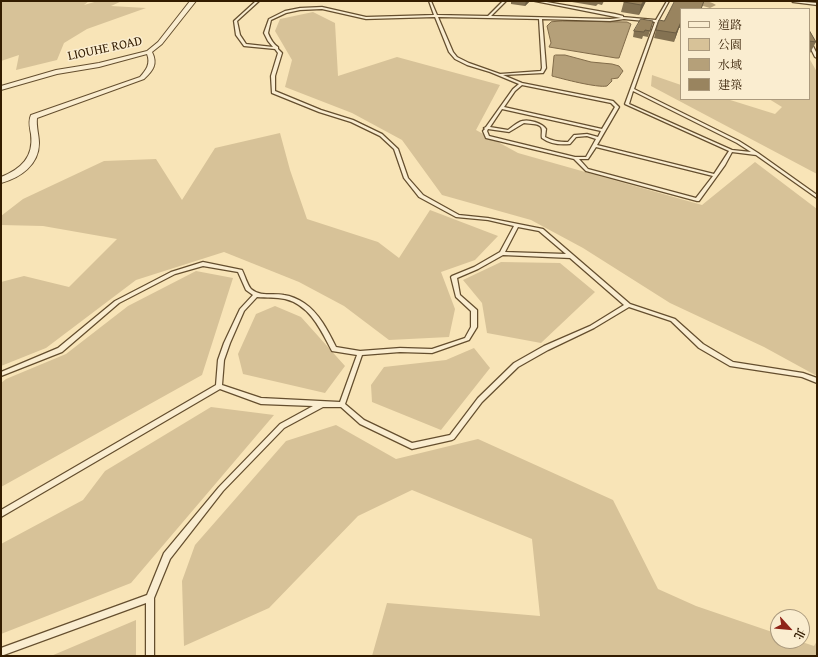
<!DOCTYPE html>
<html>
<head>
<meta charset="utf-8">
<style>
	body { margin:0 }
	#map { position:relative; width:818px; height:657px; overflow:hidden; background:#f8e4b7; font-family:"Gentium Book Plus","Noto Serif TC",serif }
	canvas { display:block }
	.frame { position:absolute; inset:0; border:2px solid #331c00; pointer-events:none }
	.legend { position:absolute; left:680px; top:8px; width:130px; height:92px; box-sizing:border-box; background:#faedd0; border:1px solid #aa997d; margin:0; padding:5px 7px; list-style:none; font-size:12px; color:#331c00 }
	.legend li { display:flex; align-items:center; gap:8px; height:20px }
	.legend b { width:20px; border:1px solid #aa997d }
	.north { position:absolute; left:770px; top:609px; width:40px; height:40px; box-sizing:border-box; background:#faedd0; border:1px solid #aa997d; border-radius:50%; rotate:117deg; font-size:11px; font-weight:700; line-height:16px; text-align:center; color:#331c00 }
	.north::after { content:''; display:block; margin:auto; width:14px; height:18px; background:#8f2418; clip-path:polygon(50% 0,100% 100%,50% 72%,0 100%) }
</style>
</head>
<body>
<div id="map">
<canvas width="818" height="657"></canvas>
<div class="frame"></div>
<ul class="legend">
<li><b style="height:5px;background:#faedd0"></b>道路</li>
<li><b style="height:11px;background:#d7c298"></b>公園</li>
<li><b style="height:11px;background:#b5a079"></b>水域</li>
<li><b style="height:11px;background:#99845f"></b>建築</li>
</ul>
<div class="north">北</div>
</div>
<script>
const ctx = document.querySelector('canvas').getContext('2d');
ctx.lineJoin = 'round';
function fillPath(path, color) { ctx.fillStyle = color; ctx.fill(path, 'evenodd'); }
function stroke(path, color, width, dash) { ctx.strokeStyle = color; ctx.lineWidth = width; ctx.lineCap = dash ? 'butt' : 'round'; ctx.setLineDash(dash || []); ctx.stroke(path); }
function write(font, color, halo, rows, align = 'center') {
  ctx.font = font + ' "Gentium Book Plus",serif'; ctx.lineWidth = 3; ctx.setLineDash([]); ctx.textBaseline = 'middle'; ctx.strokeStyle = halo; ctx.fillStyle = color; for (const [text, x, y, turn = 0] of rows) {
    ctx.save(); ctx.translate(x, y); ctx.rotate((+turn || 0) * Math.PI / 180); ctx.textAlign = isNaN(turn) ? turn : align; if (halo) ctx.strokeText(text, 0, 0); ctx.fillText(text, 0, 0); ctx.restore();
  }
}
const green = new Path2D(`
	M1,1h88l-5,4 14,-4h24l-11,5 35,2 -59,21 -23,14 -7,17 -41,10 3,-15 -18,6z
	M313,12l22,11 3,53 59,-19 103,28 -24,45 42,23 184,52 53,-43 62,47v167l-53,-29 -94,-44 -87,-55 -52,-28 -89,-25 -40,-55 -50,-27 -67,-26 7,-27 -17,-29 5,-12z
	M809,58l8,14v102l-166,-88 1,-11 29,10v14h46l48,15 7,-7 -13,-8h40z
	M280,133l10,37 17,49 71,23 21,16 31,-48 68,26 -23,24 -34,12 14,37 -6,28 -60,3 -45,-34 -45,-24 -75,-30 -88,28 -90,68 -45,18v-84l23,-6 45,11 48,-48 -74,-13 -42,-1v-9l22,-17 81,-38 52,-2 26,41 33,-52z
	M501,262l59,1 35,29 -54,51 -54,-10 -5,-30 -19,-23z
	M196,271l37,7 -31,97 -201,112v-104l5,-4 60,-25 62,-48z
	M275,306l26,11 44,49 -20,27 -82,-19 -5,-20 18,-40z
	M474,348l16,20 -49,62 -69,-28 -1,-17 13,-18 62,-7z
	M211,407l63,8 -143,168 -130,51v-90l82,-44 22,-29z
	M336,425l60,34 82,-20 135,61 45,89 38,17 82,28v7h21l15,5 3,-5v15h-445l15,-53 153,13 -8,-77 -120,-49 -54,26 -89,92 -85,38 -2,-65 13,-36 91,-104z
	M136,620v36h-85z`);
const water = new Path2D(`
	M563,21l64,1 4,2 -12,34h-3l-67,-11 2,-4 -4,-17 4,-4z
	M556,55h9l26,7 21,2 7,2 4,5 -5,7 -7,1 1,2 -5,5c-10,2 -44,-7 -55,-10l2,-20z`);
const river = new Path2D(`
	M691,1c8,0 19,-1 25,4l-6,3 -17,-5z`);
const lane = new Path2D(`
	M256,1h3l-22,20 3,14 6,9 27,3 -5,-6 -4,-8 5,-14 16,-8 15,-3 22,-1 44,10 68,-2 -5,-14h2l6,14 51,1 15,-15h3l-15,15 119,3 11,-1 -86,-17h6l74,13 8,2v1l33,3 11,-19h2l-11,20 -24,68 105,52 19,12 59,42v3l-61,-43 -24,-3 -7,13 -26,36h-2l-111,-30 -12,-12 -88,-21 -3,-7 2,-2 -1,-1 2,-1 27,-38 6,-5 -29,-12 -23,-7 -12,-6 -6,-7 -14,-35 -69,2 -44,-10 -22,1 -14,3 -15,7 -3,13c2,5 5,11 10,14v2l4,4 -7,23v15l46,19 32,10 29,14 16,15 10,29 15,17 36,20 29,3 55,11 87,75 45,15 28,25 30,18 70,11 14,5v5l-15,-6 -72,-11 -31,-18 -28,-27 -42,-14 -35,21 -46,22 -30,17 -36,35 -28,37 -2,1 -40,9 -52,-25 -19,-17h-18l-39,21 -61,63 -53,68 -16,39v58h-8v-53l-145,53v-8l146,-53 17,-42 55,-66 61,-63 33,-18 -52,-2 -41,-15 -219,128v-7l215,-125 2,-25 6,-17 16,-34 13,-14 -7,-5 -8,-18 -35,-6 -28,8 -56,29 -57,49 -61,24v-4l57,-24 57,-47 56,-29 32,-10 39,8c3,6 5,14 9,19 9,8 22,4 33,6 7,1 14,4 20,8 15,10 24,28 32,44l24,4 40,-3 32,1 33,-11 6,-11v-16l-15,-14 -5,-20 1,-1 22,-9 26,-15 14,-26 -26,-6 -32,-3 -37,-20 -15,-19 -10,-29 -14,-13 -29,-14 -32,-10 -47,-19 -1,-17 7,-23 -3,-4 -31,-3 -8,-11 -2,-14zM438,17l101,2 3,49 -1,3 -41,3 -31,-11 -12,-6 -4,-5zM542,19l68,2 14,-2 31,3 -30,82 104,47 -15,23 -117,-29 22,-38 -6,-6 -91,-18 -19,-8 40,-2 3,-5zM522,85l89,18 4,4 -13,22 -98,-22 11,-16zM633,91l104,52 14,9 -19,-2 -103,-46zM502,109l99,22 -3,6 -11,-3 -12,1h-1l-6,7c-9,0 -16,-1 -23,-5l1,-8c-4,-6 -17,-10 -24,-8 -4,1 -10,6 -14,9l-18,-3zM524,123c4,1 14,0 17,4 2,3 0,8 1,11 8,6 18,7 28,6l6,-7 11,-1 9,3 -10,18h-11l-86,-21 -2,-5 1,-2 21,3zM596,147l117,29 -17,22 -108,-29 -9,-10h9zM518,227l21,4 27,23 -61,-2zM503,255l67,3 54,47 -34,21 -46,20 -30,17 -36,35 -28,37 -38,8 -48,-23 -19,-16 17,-49 38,-3 32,1 37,-13 8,-13v-17l-17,-15 -3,-17 21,-9zM257,297c9,1 19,0 28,2 25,6 36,31 47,52l25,4 -17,47 -79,-4 -39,-13 2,-25 6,-17 14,-32z
	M792,1l25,2v2l-24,-3z
	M809,41l2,1 6,12v4l-2,-1 -6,-12z`);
const street = new Path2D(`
	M190,1h6l-34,43 -10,8c6,12 1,19 -8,27l-107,39c-1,9 2,17 2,25 0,22 -19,35 -38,40v-6c20,-8 33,-20 30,-43 -1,-6 -3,-12 0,-19l109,-38c6,-7 11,-13 7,-23l-48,13 -42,7 -56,16v-4l55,-16 43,-7 48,-12 11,-9z`);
const wall = new Path2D(`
	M511,1h19l-5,5 -14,-2z
	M566,1h38l-2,4 -4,-1 -2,2z
	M624,1h22l-7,14 -18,-3z
	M681,9v19h-2l-5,14 -20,-4 2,-8z
	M653,21l-5,16 -5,-1 -1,3 -9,-2 1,-6z
	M809,30l7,12 -7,13z`);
const shadedWall = new Path2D(`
	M526,1h4l-5,5z
	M644,1h2l-7,14 2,-10z
	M681,22l-2,6 -5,14 2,-9z`);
const building = new Path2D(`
	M624,1h20l-3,4 -17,-3z
	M675,1h29l-3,8h-20v13l-5,11 -20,-3 3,-10 5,1z
	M641,19l12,2 -3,10 -5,-1 -1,2 -10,-1z
	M809,30l7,12 -7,-1z`);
const farStreetnames = [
	["LIOUHE ROAD",105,49,-12]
];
fillPath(green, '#d7c298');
fillPath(water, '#b5a079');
stroke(water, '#816b49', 1);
fillPath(river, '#b5a079');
stroke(lane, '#644e2e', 2.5);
stroke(street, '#644e2e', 2);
fillPath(lane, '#faedd0');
fillPath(street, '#faedd0');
fillPath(wall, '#847252');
fillPath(shadedWall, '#6b5c42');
fillPath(building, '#99845f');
stroke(building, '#6b5c42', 1);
write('13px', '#331c00', '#faedd0', farStreetnames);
</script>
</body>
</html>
